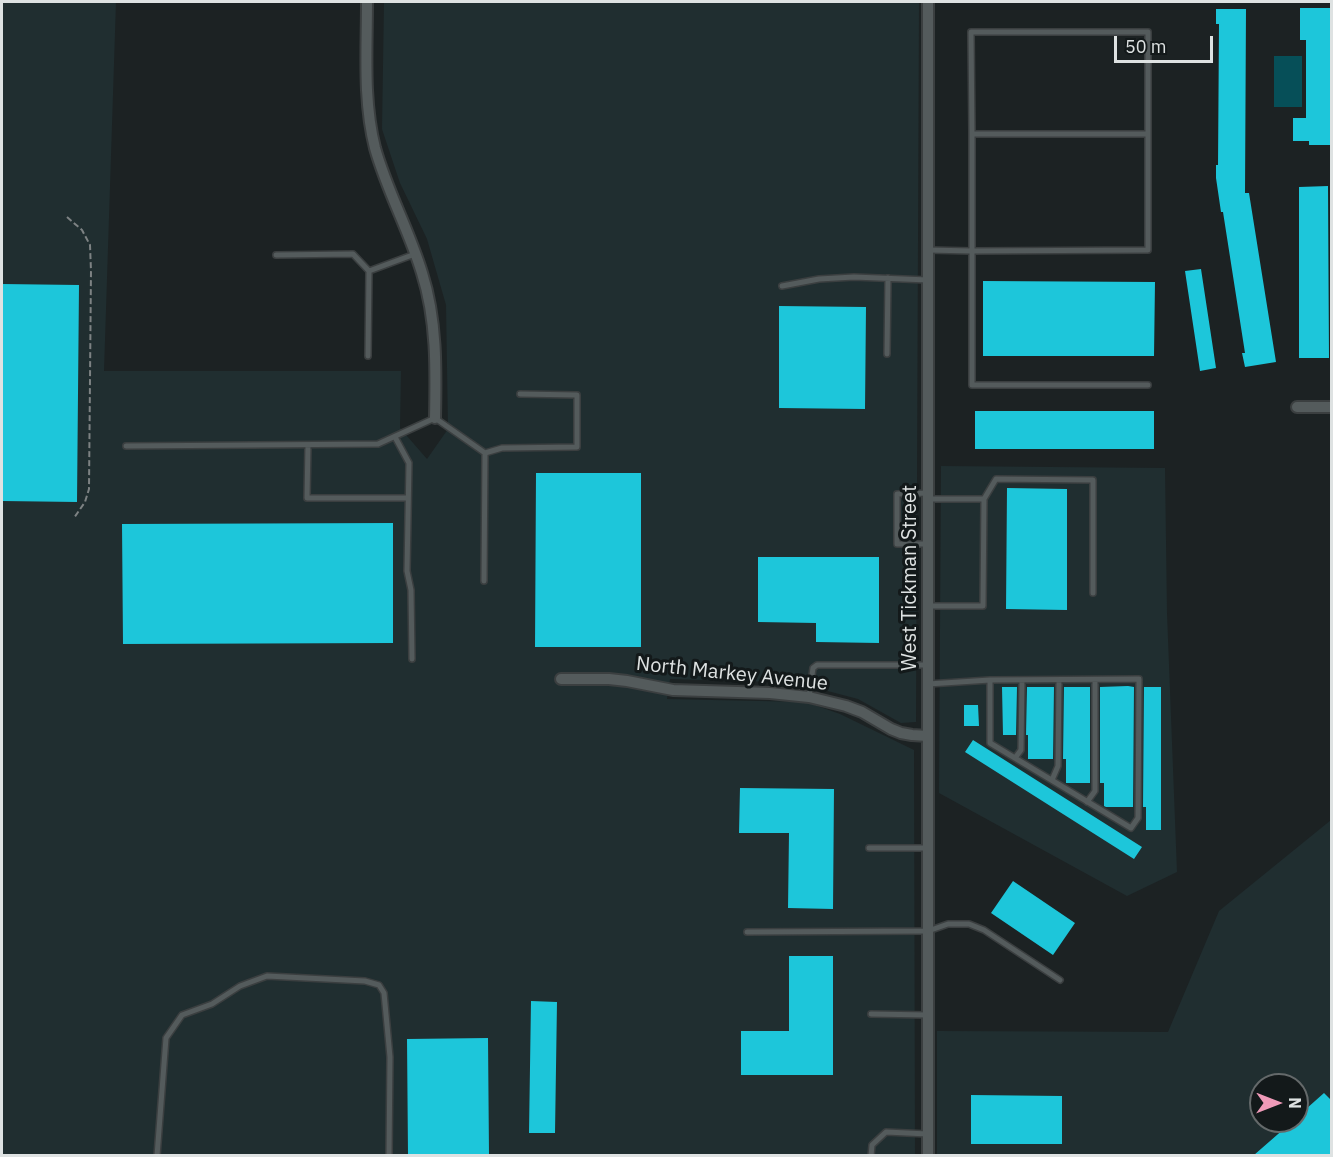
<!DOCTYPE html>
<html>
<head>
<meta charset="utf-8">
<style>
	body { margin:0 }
	#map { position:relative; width:1333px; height:1157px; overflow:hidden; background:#1c2223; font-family:"IBM Plex Sans",sans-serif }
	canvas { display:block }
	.frame { position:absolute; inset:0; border:3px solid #dee2e2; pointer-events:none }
	.north { position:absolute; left:1249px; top:1073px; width:60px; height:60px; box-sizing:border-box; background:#13191a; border:2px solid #64696a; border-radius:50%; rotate:90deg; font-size:16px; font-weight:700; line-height:24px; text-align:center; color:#dee2e2 }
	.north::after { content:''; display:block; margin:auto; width:21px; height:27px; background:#ef9ab8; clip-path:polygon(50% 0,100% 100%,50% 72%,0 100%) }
	.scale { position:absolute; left:1114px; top:36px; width:99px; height:27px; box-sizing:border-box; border:3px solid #dee2e2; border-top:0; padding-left:8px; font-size:18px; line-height:21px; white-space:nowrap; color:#dee2e2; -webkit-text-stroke:4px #13191a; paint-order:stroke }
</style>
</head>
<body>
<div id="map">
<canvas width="1333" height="1157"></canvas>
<div class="frame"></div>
<div class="north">N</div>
<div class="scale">50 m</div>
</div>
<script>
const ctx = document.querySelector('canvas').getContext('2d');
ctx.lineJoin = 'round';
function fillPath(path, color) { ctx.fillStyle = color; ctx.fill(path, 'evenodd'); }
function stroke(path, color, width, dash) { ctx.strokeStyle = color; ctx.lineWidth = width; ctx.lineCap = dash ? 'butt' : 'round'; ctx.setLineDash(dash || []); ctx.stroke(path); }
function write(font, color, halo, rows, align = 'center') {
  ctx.font = font + ' "IBM Plex Sans",sans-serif'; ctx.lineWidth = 6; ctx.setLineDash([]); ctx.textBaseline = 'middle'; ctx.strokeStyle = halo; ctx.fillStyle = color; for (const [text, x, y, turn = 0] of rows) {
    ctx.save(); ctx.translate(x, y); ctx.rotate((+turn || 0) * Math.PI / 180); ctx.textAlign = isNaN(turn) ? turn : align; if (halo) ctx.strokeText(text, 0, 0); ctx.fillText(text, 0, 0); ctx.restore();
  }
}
const built = new Path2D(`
	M2,2h114l-12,369h297l-1,57 27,31 21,-30 -2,-124 -19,-66 -27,-56 -18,-54 2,-127h535l-3,720 -15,1 -43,-24 -38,-10 -44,-7 -106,-3 -3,20 139,3 34,12 74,36 1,405 -913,1z
	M941,466l224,2 2,145 10,259 -50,24 -188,-103z
	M1331,820v335l-394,1v-125l231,1 51,-121zM1261,1085h36v36h-36z`);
const green = new Path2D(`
	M1274,56h28v51h-28z`);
const building = new Path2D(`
	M1300,8h32v137h-23v-4h-16v-23h13v-78h-6z
	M1216,9h30l-1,184h4l27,169 -31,5 -3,-14h3l-22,-141h-2l-5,-34v-13h2l1,-141h-3z
	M1328,186l1,172h-30v-171z
	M1201,269l15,99 -16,3 -15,-100z
	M983,281l172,1 -1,74h-171z
	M2,284l77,1 -2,217 -75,-1z
	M779,306l87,1 -1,102 -86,-1z
	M975,411h179v38h-179z
	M536,473h105v174h-106z
	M1007,488l60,1v121l-61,-1z
	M393,523v120l-270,1 -1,-120z
	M758,557h121v86l-63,-1v-19l-58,-1z
	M1128,686l6,1 -1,120h-27l-2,-1v-23h-4v-96z
	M1002,687h15l-1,48h-13z
	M1027,687h27l-1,72h-25v-24h-2z
	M1064,687h26v96h-24v-24h-3z
	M1144,687h17v143h-15v-23h-3z
	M964,705h14l1,21h-15z
	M973,740l169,107 -8,12 -169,-107z
	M740,788l94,1 -1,120 -45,-1 1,-75h-50z
	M1013,881l62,42 -22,32 -62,-42z
	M789,956h44v119h-92v-44h48z
	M531,1001l26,1 -2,131h-26z
	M488,1038l1,117h-81l-1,-116z
	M1324,1093l8,8v54h-78l39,-34h4v-4z
	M971,1095l91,1v48h-91z`);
const path = new Path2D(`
	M67,217l15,13 8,15 1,26 -2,218 -4,13 -11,16`);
const lane = new Path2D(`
	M972,134v117l176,-1v-116h-176l-1,-102h177v102
	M928,250l44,1v134h176
	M276,255l77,-1 16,17 46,-17
	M782,286l37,-7 35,-2 74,3
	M887,354l1,-76
	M368,356l1,-85
	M395,437l14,26 -2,108 4,19 1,69
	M308,445l-1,53h101
	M126,446l252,-2 57,-26 50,35 -1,128
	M485,453l17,-5 75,-1v-52l-57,-1
	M984,499l12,-20 97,1v113
	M927,544h-30v-50l32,-1
	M929,606h54l1,-107h-55
	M928,684l62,-4 149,-1 -1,139 -7,10 -141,-85v-63
	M809,697l4,-29 4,-3h111
	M1015,758l6,-8 1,-70
	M1052,780l6,-14 1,-86
	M1087,802l8,-11v-111
	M869,848h59
	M747,932l181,-1 20,-7h21l15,6 76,50
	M871,1014l57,1
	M157,1156l9,-118 16,-23 30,-11 28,-18 27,-10 98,5 14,4 5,8 6,64 -1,99
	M871,1156l1,-11 14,-13 42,2`);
const street = new Path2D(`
	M367,2c0,48 -4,99 8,146 12,43 34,82 47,125 15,47 14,97 13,145
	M1297,407h35
	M561,679h48l18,2 46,9 97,3 39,4 37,9 16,6 29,17 10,4 11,2 16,1
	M928,1156v-1154`);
const streetNames = [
	["West Tickman Street",910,578,-90],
	["North Markey Avenue",732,674,6]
];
fillPath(built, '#202e30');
fillPath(green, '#064f58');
fillPath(building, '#1dc6da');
stroke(lane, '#3b3f40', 8);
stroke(street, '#3b3f40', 14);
stroke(path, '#7d8283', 2, [6, 3]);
stroke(lane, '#545b5c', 5);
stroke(street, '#545b5c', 10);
write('20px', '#dee2e2', '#13191a', streetNames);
</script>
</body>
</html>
